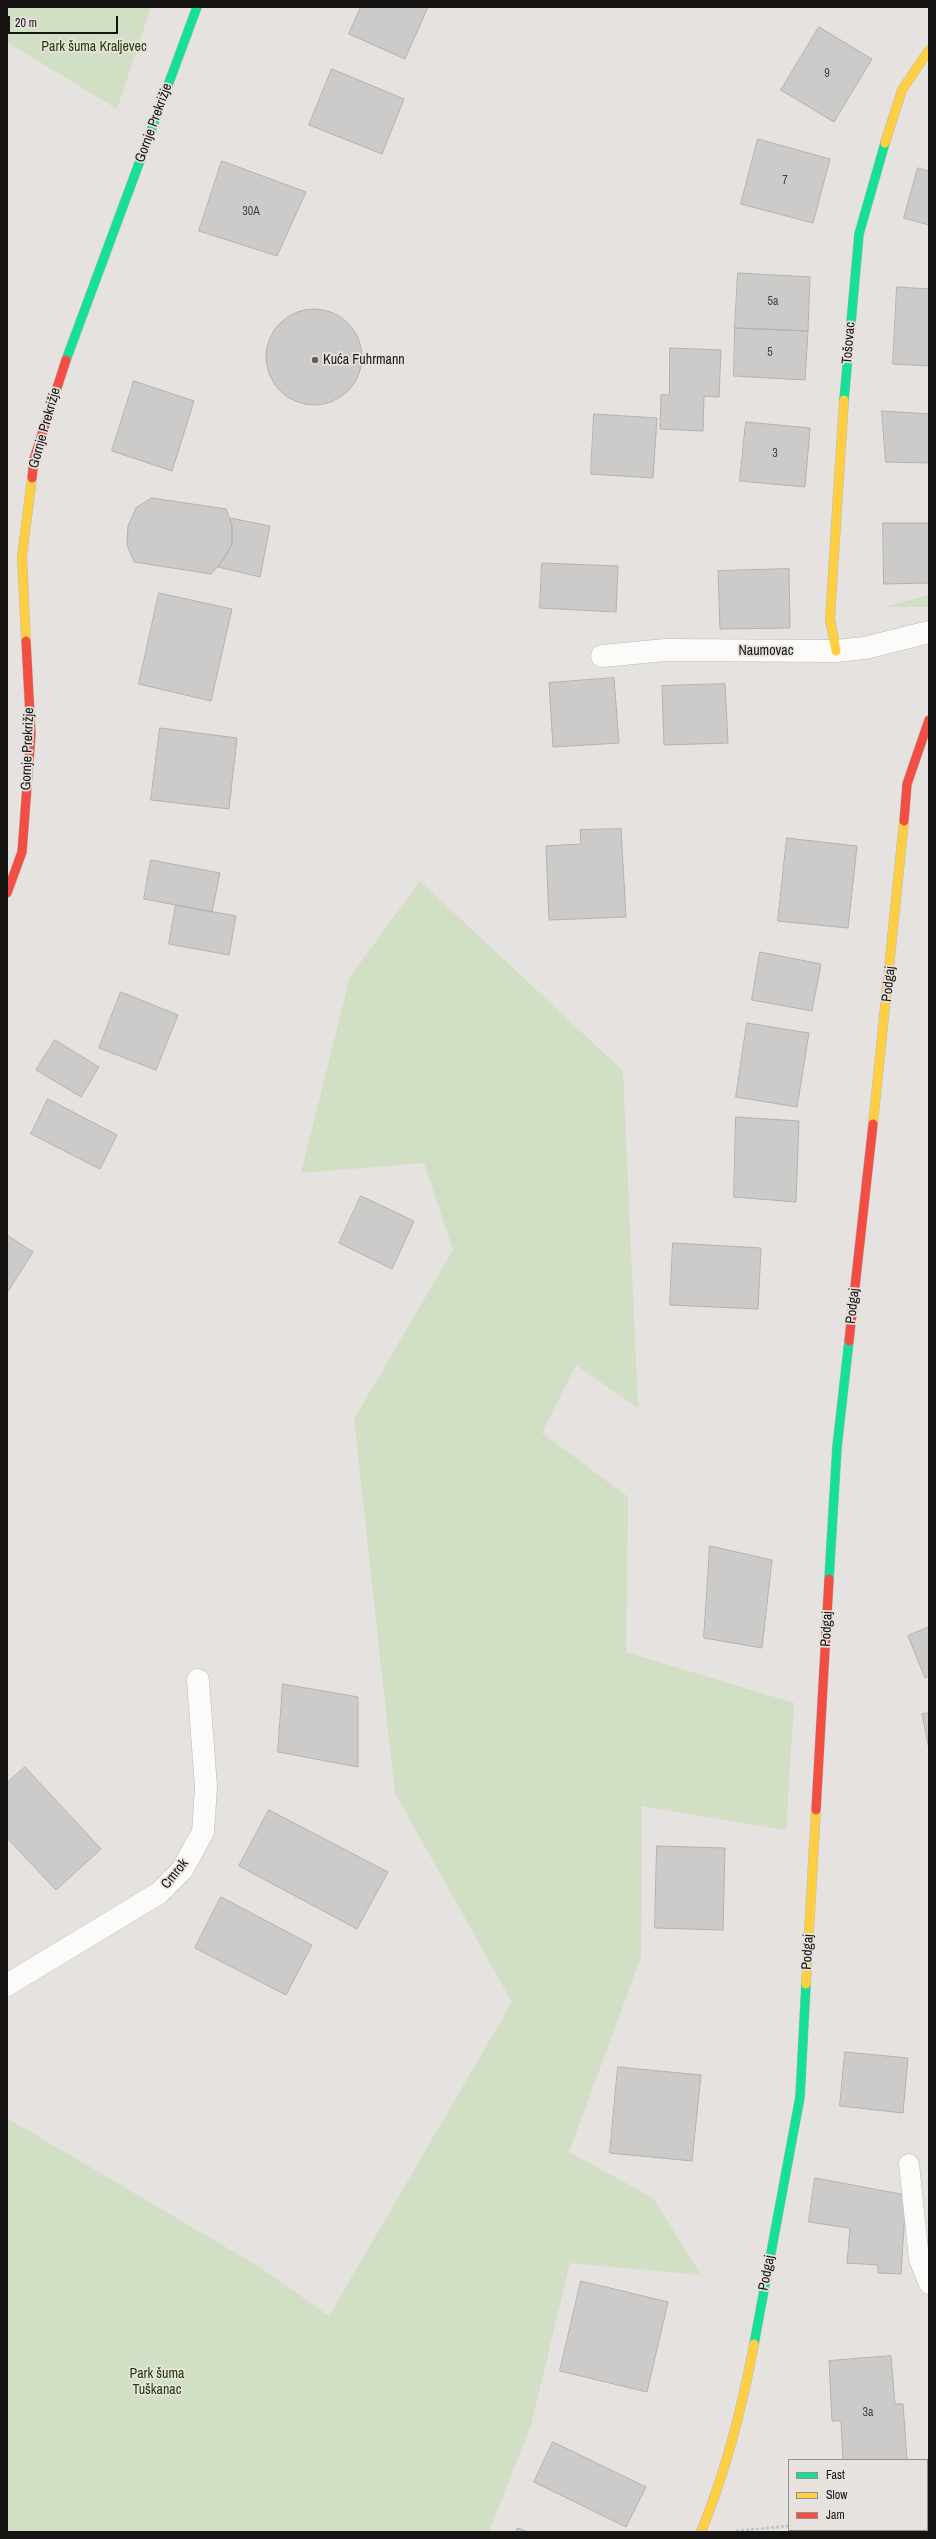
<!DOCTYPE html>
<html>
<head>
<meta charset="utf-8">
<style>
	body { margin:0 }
	#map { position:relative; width:936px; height:2539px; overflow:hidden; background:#e5e2df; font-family:"Archivo Narrow",sans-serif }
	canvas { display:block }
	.frame { position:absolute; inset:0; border:8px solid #171513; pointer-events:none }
	.legend { position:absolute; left:788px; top:2459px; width:140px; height:72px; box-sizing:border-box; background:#e7e2dd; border:1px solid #94908c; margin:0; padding:5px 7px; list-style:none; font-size:12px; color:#171513 }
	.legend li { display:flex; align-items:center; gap:8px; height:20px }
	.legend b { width:20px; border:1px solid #94908c }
	.scale { position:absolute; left:8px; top:16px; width:110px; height:18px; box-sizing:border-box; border:2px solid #171513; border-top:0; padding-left:5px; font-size:12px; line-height:14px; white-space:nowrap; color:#171513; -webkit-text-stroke:3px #e7e2dd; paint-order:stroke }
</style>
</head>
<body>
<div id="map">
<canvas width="936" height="2539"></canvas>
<div class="frame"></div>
<ul class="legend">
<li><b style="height:5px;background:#16e098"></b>Fast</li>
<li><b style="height:5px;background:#ffcf43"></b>Slow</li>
<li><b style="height:5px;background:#f24e42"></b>Jam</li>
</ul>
<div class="scale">20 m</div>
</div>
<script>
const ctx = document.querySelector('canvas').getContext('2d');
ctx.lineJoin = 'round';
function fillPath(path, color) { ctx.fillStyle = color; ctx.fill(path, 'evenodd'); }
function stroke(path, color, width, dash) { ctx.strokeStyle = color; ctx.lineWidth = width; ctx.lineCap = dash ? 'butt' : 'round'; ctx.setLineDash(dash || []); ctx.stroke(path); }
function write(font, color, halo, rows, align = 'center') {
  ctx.font = font + ' "Archivo Narrow",sans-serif'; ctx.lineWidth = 3.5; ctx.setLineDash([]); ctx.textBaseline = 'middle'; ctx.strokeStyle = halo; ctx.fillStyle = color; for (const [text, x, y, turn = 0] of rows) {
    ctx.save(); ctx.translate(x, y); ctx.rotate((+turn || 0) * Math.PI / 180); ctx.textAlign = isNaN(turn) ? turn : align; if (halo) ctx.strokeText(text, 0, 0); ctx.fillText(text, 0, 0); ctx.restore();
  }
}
const green = new Path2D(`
	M7,7h144l-34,102 -110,-67z
	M929,595v12h-46z
	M420,881l203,190 15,337 -62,-43 -34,68 86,64 -2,155 168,51 -8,127 -144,-24 -1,151 -72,195 84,46 48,77 -131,-12 -39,162 -42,107h-482v-414l254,150 68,48 183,-314 -117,-209 -41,-374 99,-169 -29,-87 -123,10 49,-196z
	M805,2530l42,2h-42z`);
const building = new Path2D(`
	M361,7h67l-23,52 -56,-25z
	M819,27l53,32 -38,63 -53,-32z
	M332,69l72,30 -22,55 -73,-29z
	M758,139l72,20 -17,64 -72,-19z
	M222,161l84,31 -29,64 -78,-25z
	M918,168l11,3v54l-25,-7z
	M738,273l72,4 -2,54 -73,-3z
	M897,287l32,2v77l-36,-2z
	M266 357a48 48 0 1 1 96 0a48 48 0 1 1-96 0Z
	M735,328l73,3 -3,49 -71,-4z
	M670,348l51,2 -2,47 -15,-1 -1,35 -43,-2 1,-34h8z
	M134,381l60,20 -22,70 -60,-20z
	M882,411l47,3v49l-43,-1z
	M594,414l63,4 -4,60 -62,-4z
	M746,422l64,6 -5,59 -65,-6z
	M152,498l74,11 6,17v18l-8,15 -13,15 -77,-12 -7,-17 1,-19 8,-18z
	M230,518l40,8 -10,51 -42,-10 14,-23v-18z
	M883,523h46v60l-45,1z
	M542,563l76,3 -2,46 -76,-4z
	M789,569l1,59 -70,1 -2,-58z
	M159,593l73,16 -21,92 -72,-17z
	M614,678l5,65 -66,4 -4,-64z
	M725,684l3,59 -64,2 -2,-59z
	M160,728l77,10 -8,71 -78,-9z
	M621,829l5,88 -77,3 -3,-74 35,-2 -1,-14z
	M787,838l70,8 -9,82 -70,-7z
	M151,860l69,13 -8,39 -68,-13z
	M176,905l60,11 -7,39 -60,-11z
	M760,952l61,12 -9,47 -60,-11z
	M121,992l57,23 -22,55 -57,-22z
	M747,1023l62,10 -12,74 -61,-10z
	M55,1040l44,27 -18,30 -45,-27z
	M48,1099l69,36 -17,34 -69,-35z
	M736,1117l63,4 -3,81 -62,-5z
	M361,1196l53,25 -22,48 -53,-26z
	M7,1235l26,17 -26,41z
	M673,1243l88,5 -3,61 -88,-4z
	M710,1546l62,14 -10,88 -58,-10z
	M929,1627v49l-4,2 -17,-42z
	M283,1684l75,13v70l-80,-15z
	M929,1713v36l-7,-35z
	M25,1767l76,82 -45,41 -49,-52v-55z
	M269,1810l119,62 -31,57 -118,-63z
	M657,1846l68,2 -2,82 -68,-2z
	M221,1897l91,48 -26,50 -91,-47z
	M845,2052l63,6 -5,55 -63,-7z
	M618,2067l83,8 -9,86 -82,-8z
	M815,2178l91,17 -5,79 -23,-1v-8l-31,-2 3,-35 -41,-6z
	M581,2281l87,21 -21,90 -87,-21z
	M891,2356l4,48h8l4,56h-64l-2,-39h-9l-3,-60z
	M553,2442l93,45 -20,40 -92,-45z
	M518,2528l10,4h-12z`);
const path = new Path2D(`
	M836,2530l7,2
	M736,2531l53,-5`);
const lane = new Path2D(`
	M909,2164l10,95 10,25`);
const street = new Path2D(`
	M602,656l64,-6 170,1 29,-3 64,-16
	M7,1985l152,-92 23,-23 21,-38 3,-45 -8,-107`);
const fast = new Path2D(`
	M66,360l131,-353
	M844,400l15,-166 26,-91
	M829,1579l8,-132 12,-106
	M754,2344l46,-247 6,-113`);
const slow = new Path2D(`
	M885,143l17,-53 27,-40
	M26,641l-4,-85 10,-78
	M836,651l-6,-32 14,-219
	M873,1124l31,-303
	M806,1984l10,-174
	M701,2532c25,-61 41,-123 53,-188`);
const jam = new Path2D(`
	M32,478l2,-19 32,-99
	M904,821l3,-37 22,-64
	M7,893l15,-41 9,-118 -5,-93
	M849,1341l24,-217
	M816,1810l13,-231`);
const markers = [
	[315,360,4,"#5f5d5a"]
];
const numberNames = [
	["9",827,74],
	["7",785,181],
	["30A",251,212],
	["5a",773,302],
	["5",770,353],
	["3",775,454],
	["3a",868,2413]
];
const parkNames = [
	["Park šuma Kraljevec",94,47],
	["Park šuma",157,2374],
	["Tuškanac",157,2390]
];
const streetNames = [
	["Gornje Prekrižje",154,123,-70],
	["Tošovac",849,343,-85],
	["Gornje Prekrižje",45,428,-74],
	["Naumovac",766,651],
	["Gornje Prekrižje",28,749,-88],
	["Podgaj",889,984,-84],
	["Podgaj",853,1306,-84],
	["Podgaj",827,1629,-87],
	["Cmrok",175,1874,-51],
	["Podgaj",808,1952,-87],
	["Podgaj",767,2273,-79]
];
const poiNames = [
	["Kuća Fuhrmann",323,360]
];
fillPath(green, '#d1dfc4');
fillPath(building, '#cdcbc9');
stroke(building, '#b4b2b0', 1);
stroke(lane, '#bcbab8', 21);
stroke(street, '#bcbab8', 23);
stroke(fast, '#bcbab8', 10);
stroke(slow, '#bcbab8', 10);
stroke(jam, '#bcbab8', 10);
stroke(path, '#c2c1c0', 2.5, [3, 2]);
stroke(lane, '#fbfbfa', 20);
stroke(street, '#fbfbfa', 22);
stroke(fast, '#16e098', 9);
stroke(slow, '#ffcf43', 9);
stroke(jam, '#f24e42', 9);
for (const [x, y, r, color] of markers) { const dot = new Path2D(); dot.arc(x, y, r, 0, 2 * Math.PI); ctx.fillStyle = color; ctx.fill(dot); stroke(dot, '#e7e2dd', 1.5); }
write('12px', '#444240', null, numberNames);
write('14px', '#233f03', '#e7e2dd', parkNames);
write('14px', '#171513', '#e7e2dd', streetNames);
write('14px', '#171513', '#e7e2dd', poiNames, 'left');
</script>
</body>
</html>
